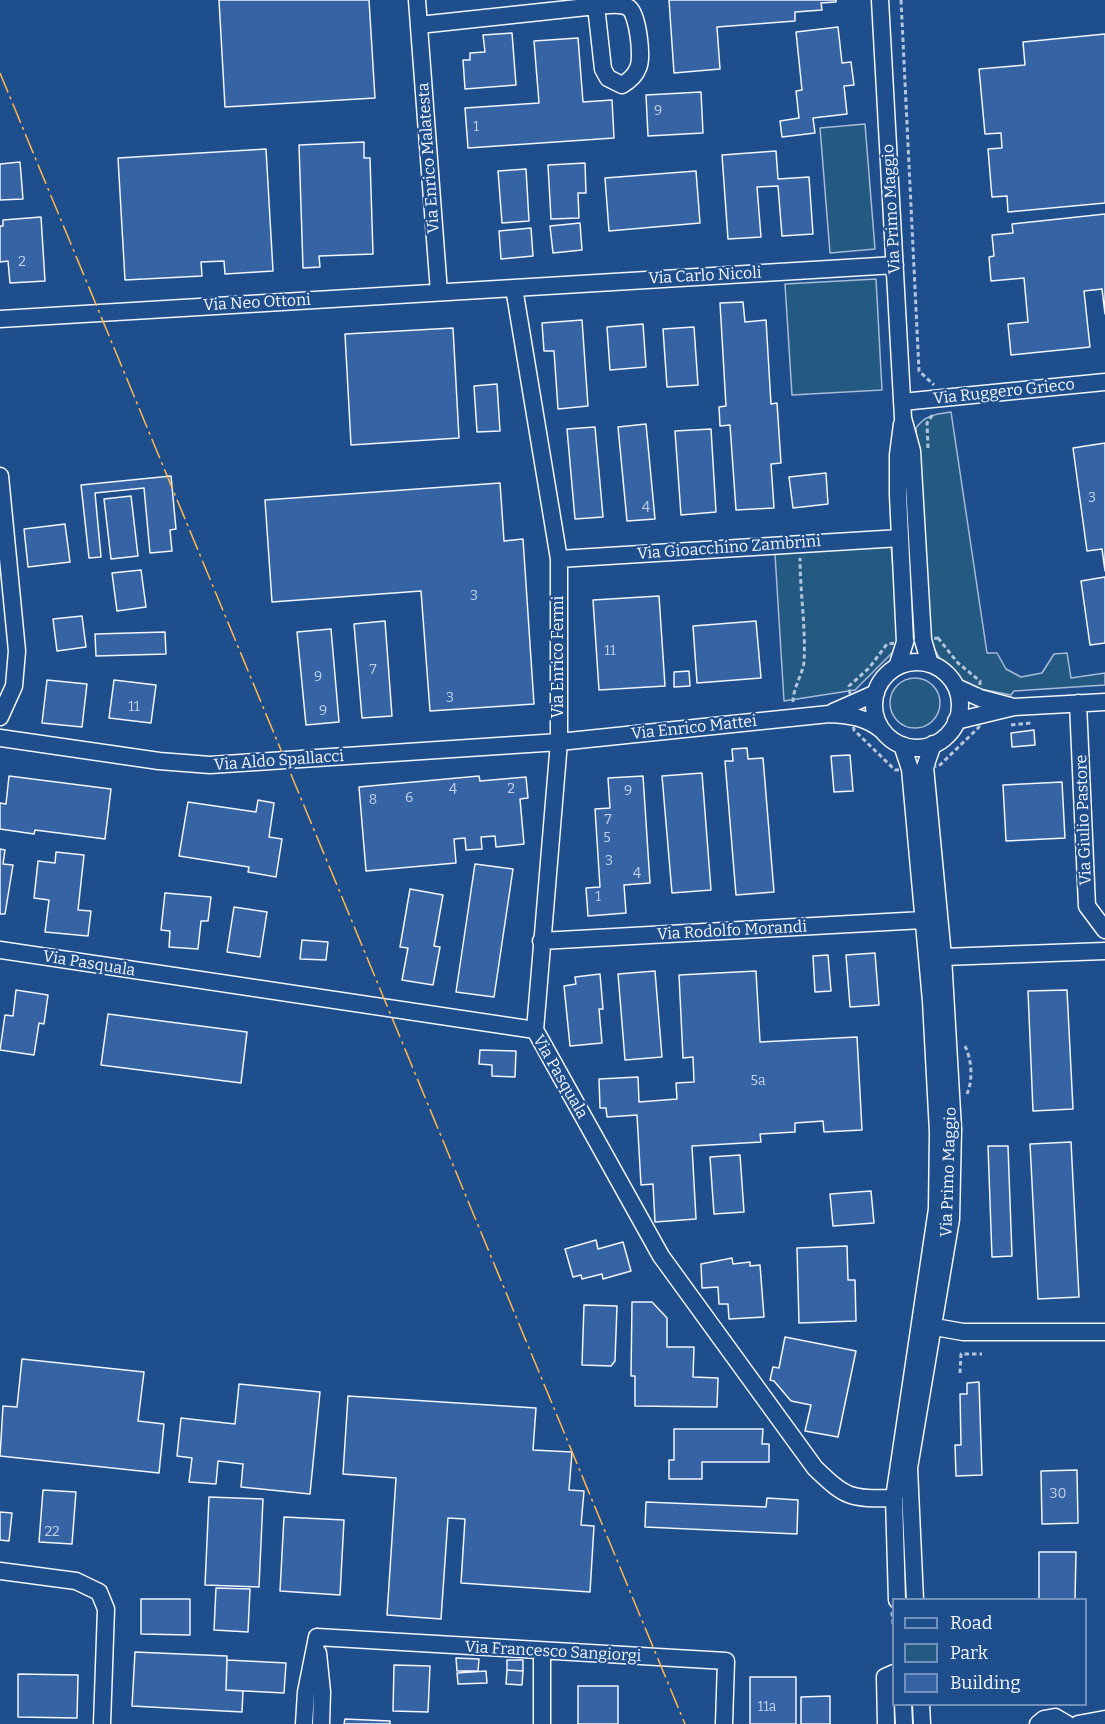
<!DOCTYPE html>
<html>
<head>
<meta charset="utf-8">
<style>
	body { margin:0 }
	#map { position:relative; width:1105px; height:1724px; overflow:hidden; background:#1f4e8c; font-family:Bitter,serif }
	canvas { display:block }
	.legend { position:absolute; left:892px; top:1598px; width:195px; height:108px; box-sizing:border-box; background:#1f4e8c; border:2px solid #7391ba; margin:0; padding:8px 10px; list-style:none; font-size:18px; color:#f2f6ff }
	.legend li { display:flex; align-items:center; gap:12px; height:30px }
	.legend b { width:30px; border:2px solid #7391ba }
</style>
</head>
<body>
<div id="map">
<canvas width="1105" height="1724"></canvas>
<ul class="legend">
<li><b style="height:8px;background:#1f4e8c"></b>Road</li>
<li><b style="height:16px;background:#245a82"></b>Park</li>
<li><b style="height:16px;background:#3563a3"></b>Building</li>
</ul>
</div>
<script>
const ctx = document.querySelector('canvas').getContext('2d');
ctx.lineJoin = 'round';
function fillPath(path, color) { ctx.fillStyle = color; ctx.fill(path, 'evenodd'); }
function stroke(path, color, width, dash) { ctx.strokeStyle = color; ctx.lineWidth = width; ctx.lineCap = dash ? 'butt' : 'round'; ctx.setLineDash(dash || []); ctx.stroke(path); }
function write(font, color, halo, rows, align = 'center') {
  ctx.font = font + ' Bitter,serif'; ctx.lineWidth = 4.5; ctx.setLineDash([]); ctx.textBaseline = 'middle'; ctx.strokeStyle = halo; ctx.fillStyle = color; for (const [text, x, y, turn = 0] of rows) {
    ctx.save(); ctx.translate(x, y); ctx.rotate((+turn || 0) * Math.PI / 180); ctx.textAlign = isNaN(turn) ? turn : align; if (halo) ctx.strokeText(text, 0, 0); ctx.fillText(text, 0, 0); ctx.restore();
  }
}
const green = new Path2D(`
	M865,124l10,125 -45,4 -10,-125z
	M876,279l6,111 -90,5 -7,-111z
	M951,412l36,241h10l9,16 15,8 21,-4 12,-19 13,-1 4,25 34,-5v12l-91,6 -3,4 -36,-7 -13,-7 -22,-22 -8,-15 -3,-13 -13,-203c9,-13 20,-14 35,-16z
	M891,545l9,100 -45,45 -71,11 -9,-147z
	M890 703a25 25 0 1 1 50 0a25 25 0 1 1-50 0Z`);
const building = new Path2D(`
	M219,0h150l6,98 -150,9z
	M669,0h167v2l-15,1 1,7 -27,2v9l-78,6 3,42 -46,4z
	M838,27l4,36 9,-1 3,23 -10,1 3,28 -34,4 2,15 -33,4 -2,-16 19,-3 -3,-27 6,-1 -6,-58z
	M512,33l4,52 -51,4 -2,-29h7v-7l15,-1 -2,-17z
	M1105,34v169l-97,9 -1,-16 -15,1 -4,-48 14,-1 -1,-15 -16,1 -6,-65 46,-4 -2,-23z
	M578,38l5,64 29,-2 2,38 -146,10 -3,-40 74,-5 -5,-62z
	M701,92l2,41 -55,3 -2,-41z
	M364,142v16h6l3,96 -54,2 1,11 -17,1 -4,-123z
	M266,149l7,122 -48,3 -1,-13 -23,1 1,14 -77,4 -7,-122z
	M776,151l2,28 31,-2 4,57 -31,2 -4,-50 -21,1 4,50 -33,2 -6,-84z
	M20,162l3,37 -23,1v-36z
	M585,163l1,30h-8l1,25 -28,1 -3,-54z
	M526,169l3,52 -27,2 -4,-52z
	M696,171l4,52 -91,8 -4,-53z
	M1105,214v100l-3,-25 -18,2 6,56 -79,8 -3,-31 20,-2 -4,-44 -33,3 -2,-24 5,-1 -2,-21 21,-2 -1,-9z
	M41,217l4,64 -35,2 -2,-22 -8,1v-36h3v-6z
	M580,223l2,27 -29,3 -3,-27z
	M531,228l2,28 -32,3 -2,-28z
	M743,302l2,20 21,-2 5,84 6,-1 4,60 -10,1 3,44 -38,2 -6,-85 -10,1 -1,-19 7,-1 -6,-103z
	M582,320l6,86 -30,3 -4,-58h-10l-2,-28z
	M643,324l3,43 -36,3 -3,-43z
	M694,327l4,58 -31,2 -4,-58z
	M453,328l6,110 -108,7 -6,-111z
	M497,384l3,47 -23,1 -3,-46z
	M646,424l9,95 -28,2 -9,-94z
	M595,427l8,90 -28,2 -8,-90z
	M711,429l5,83 -35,3 -6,-84z
	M1105,443v128l-3,-22 -15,2 -14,-103z
	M826,473l2,31 -35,4 -4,-31z
	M171,476l5,53 -6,1 2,21 -22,2 -6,-65 -49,5 6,64 -12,1 -8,-73z
	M500,483l4,58 19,-2 11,165 -104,7 -9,-120 -149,11 -7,-102z
	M131,496l7,60 -27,3 -7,-60z
	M65,524l5,38 -42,5 -4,-38z
	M141,570l5,37 -29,4 -5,-38z
	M1105,577v66l-15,2 -9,-64z
	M659,596l6,90 -66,4 -6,-90z
	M82,616l4,31 -29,4 -4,-32z
	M385,621l7,95 -30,2 -8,-94z
	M756,621l5,57 -64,5 -4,-57z
	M331,629l8,93 -33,3 -9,-93z
	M165,632l1,22 -70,2 -1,-22z
	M689,671l1,15 -16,1v-15z
	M47,680l40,4 -5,43 -40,-4z
	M114,680l42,5 -5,38 -42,-5z
	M1034,730l1,15 -23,2 -1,-14z
	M747,748l1,11 15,-1 11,134 -38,3 -11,-134h8l-1,-12z
	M850,755l3,36 -19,1 -3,-36z
	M702,773l9,117 -39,3 -10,-117z
	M9,776l102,13 -6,50 -70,-9 -1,4 -34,-5v-26l6,1z
	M479,776l1,5 46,-4 2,21 -8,1 4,45 -28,3 -1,-11 -14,1 1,12 -16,1 -1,-12 -11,1 2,24 -90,8 -7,-84z
	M643,776l7,107 -26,2 2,28 -38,3 -2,-28 14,-1 -5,-78 15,-1 -2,-30z
	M1062,782l3,56 -59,3 -3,-56z
	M258,800l16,3 -5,34 13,2 -6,38 -28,-5 1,-5 -70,-11 9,-54 68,10z
	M0,849l5,1 -2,14 10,1 -8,49h-5z
	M56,852l28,3 -6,55 13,1 -3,25 -43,-4 4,-32 -15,-2 4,-37 17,2z
	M475,864l38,5 -19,128 -38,-5z
	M410,889l33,6 -9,51 6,1 -7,38 -31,-5 6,-32 -8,-1z
	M165,893l46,4 -3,24h-7l-3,28 -29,-2 1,-16 -9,-1z
	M234,907l33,5 -7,45 -33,-5z
	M302,940l26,2 -2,18 -26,-1z
	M875,953l4,52 -29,2 -4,-52z
	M828,955l3,36 -16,1 -2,-36z
	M655,971l7,86 -37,3 -7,-86z
	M756,971l4,71 97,-5 5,93 -38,2 -1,-11 -28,2v9l-35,2 1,8 -69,4 4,73 -41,3 -2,-38 -12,1 -4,-70 -30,2 -1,-9h-6l-1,-29 39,-2 1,25 38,-3 -1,-16 18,-1 -1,-25 -10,1 -4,-83z
	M600,974l3,35h-4l3,34 -32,3 -6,-60 12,-2 -1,-7z
	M16,990l32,5 -4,29 -5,-1 -5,32 -34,-5 5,-35 8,1z
	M1067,990l6,119 -40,2 -5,-120z
	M108,1014l139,18 -6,51 -140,-18z
	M480,1050l36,1 -1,26 -23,-1v-11l-13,-1z
	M1071,1142l8,155 -41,2 -8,-155z
	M988,1146h20l4,110 -20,1z
	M740,1155l4,57 -30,2 -4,-57z
	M871,1191l3,32 -41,3 -3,-32z
	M596,1240l2,9 25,-7 8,29 -28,8 -1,-5 -20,5 -1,-4 -8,2 -8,-28z
	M847,1246l1,34h7l1,41 -57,2 -2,-75z
	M732,1258l1,6 17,-2v4l10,-1 4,52 -35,2 -1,-15h-9l-1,-17 -16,1 -1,-24z
	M632,1302h20l15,16v29h27l-1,30 25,1 -1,29 -82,-1v-30h-4z
	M584,1305l33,1 -2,55 -4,5 -29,-1z
	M785,1337l71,14 -18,86 -33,-6 6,-26 -20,-4 -17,-20 -4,-1 3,-13 6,1z
	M22,1359l122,13 -6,49 26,3 -5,49 -159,-17 3,-50 14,1z
	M979,1382l3,93 -26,1 -1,-31h6l-1,-51h7v-11z
	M239,1384l81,8 -10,102 -69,-7 2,-23 -25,-3 -2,23 -27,-2 3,-24 -15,-2 4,-38 54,6z
	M348,1396l188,12 -3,42 39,2 -3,38 15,1 -3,34 13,1 -4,66 -129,-9 4,-64 -17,-1 -7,101 -54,-4 9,-137 -53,-4z
	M674,1429h89l-1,15h7v18h-67v17h-33v-19h5z
	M1077,1470l1,53 -36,1 -1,-53z
	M43,1490l33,2 -4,52 -33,-2z
	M209,1497l54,2 -4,88 -54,-2z
	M767,1498l31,2 -1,34 -152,-7 1,-25 120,5z
	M0,1512l12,1 -3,28 -9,-1z
	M284,1517l60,3 -4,75 -60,-4z
	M1039,1552h37l-1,48h-36z
	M216,1588l34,1 -2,43 -34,-2z
	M141,1599h49v36l-49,-1z
	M135,1652l92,4 -1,34 17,1 -1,21 -110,-6z
	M456,1658l23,1 -1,12h-21z
	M227,1660l59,3 -2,30 -58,-3z
	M507,1660h16v11l-16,-1z
	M394,1665l36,1 -2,46 -35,-1z
	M507,1670l16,1 -1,14 -16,-1z
	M486,1671l1,12 -29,1 -1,-11z
	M18,1674l60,1 -1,43 -59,-1z
	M750,1677h46v47h-46z
	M578,1686h40v38h-40z
	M830,1696v28h-29v-27z
	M345,1719l45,2v3h-46z`);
const path = new Path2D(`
	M901,0l18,371 15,14
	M928,448l-1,-25 6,-9
	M938,638l20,25 22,18 -1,46 -40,39 -44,4 -41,-40 -5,-44 20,-18 18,-24z
	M793,702c0,-14 9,-26 11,-40 2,-34 -4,-70 -4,-104
	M1011,725l20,-2
	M965,1046c7,14 8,34 2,48
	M960,1373l1,-19h21
	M892,1612l2,22`);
const minor = new Path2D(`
	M417,0l22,292
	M880,0l23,418 9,33 11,189 7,24
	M419,25l177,-19c10,0 24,-4 33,2 9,7 14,50 9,60 -3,8 -9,13 -16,17l-14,-7 -5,-9 -7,-63
	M514,288l45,271v183l-24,288
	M0,319l895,-54
	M902,402l203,-20
	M0,476l17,175 -3,35 -14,31
	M559,559l341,-21
	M874 705a43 43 0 1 1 86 0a43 43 0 1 1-86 0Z
	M897,667l8,-25 -7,-147v-40l4,-31
	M956,687l24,11 30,8
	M1078,703l9,203 18,24
	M833,712l43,-19
	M956,721l58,-14 91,-5
	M0,738l159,23 51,4 349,-23 270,-28c21,1 37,3 54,17
	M541,941l382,-21
	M0,950l535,80 126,226 154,212c31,30 35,31 79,30
	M943,957l162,-6
	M935,1327l28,5h142
	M0,1571l76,10 23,11 7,17 -4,115
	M897,1600l-3,-102 43,-289 1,-77 -7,-131 -21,-232 -8,-24
	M915,1600l-6,-132 42,-249 2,-90 -10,-172 -18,-190 8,-23
	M317,1637l409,24 -2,63
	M318,1653l4,39 -1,32
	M903,1704l1,20
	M921,1704l1,20
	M304,1724l2,-32 11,-55
	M542,1724v-72
	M886,1724l-1,-47 9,-4
	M1038,1724l6,-5 11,-2 12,7
	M1078,1724l27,-5`);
const power = new Path2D(`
	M0,73l685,1651`);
const numberNames = [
	["9",658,111],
	["1",476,127],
	["2",22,262],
	["3",1092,498],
	["4",646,508],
	["3",474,596],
	["11",610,651],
	["7",373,670],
	["9",318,677],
	["3",450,698],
	["11",134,707],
	["9",323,711],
	["2",511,789],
	["4",453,790],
	["9",628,791],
	["6",409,798],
	["8",373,800],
	["7",608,820],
	["5",607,838],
	["3",609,861],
	["4",637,874],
	["1",598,897],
	["5a",758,1081],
	["30",1058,1494],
	["22",52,1532],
	["11a",767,1707]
];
const streetNames = [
	["Via Enrico Malatesta",429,158,-94],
	["Via Primo Maggio",892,209,-93],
	["Via Carlo Nicoli",705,276,-3],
	["Via Neo Ottoni",257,303,-3],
	["Via Ruggero Grieco",1004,392,-6],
	["Via Gioacchino Zambrini",729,548,-4],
	["Via Enrico Fermi",559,657,-90],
	["Via Enrico Mattei",694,728,-6],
	["Via Aldo Spallacci",279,761,-4],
	["Via Giulio Pastore",1084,820,-92],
	["Via Rodolfo Morandi",732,931,-3],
	["Via Pasquala",89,964,9],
	["Via Pasquala",560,1077,60],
	["Via Primo Maggio",949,1172,-88],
	["Via Francesco Sangiorgi",553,1652,3]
];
fillPath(green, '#245a82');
stroke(green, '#a8bbd7', 1.5);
fillPath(building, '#3563a3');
stroke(building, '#f2f6ff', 1.5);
stroke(minor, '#f2f6ff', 19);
stroke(path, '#b3c4dc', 3, [4.5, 3]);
stroke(minor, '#1f4e8c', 16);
stroke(power, '#ffb74d', 1.5, [21, 4.5, 3, 4.5]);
write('14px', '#c3d1e8', null, numberNames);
write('16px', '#f2f6ff', '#1f4e8c', streetNames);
</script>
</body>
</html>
